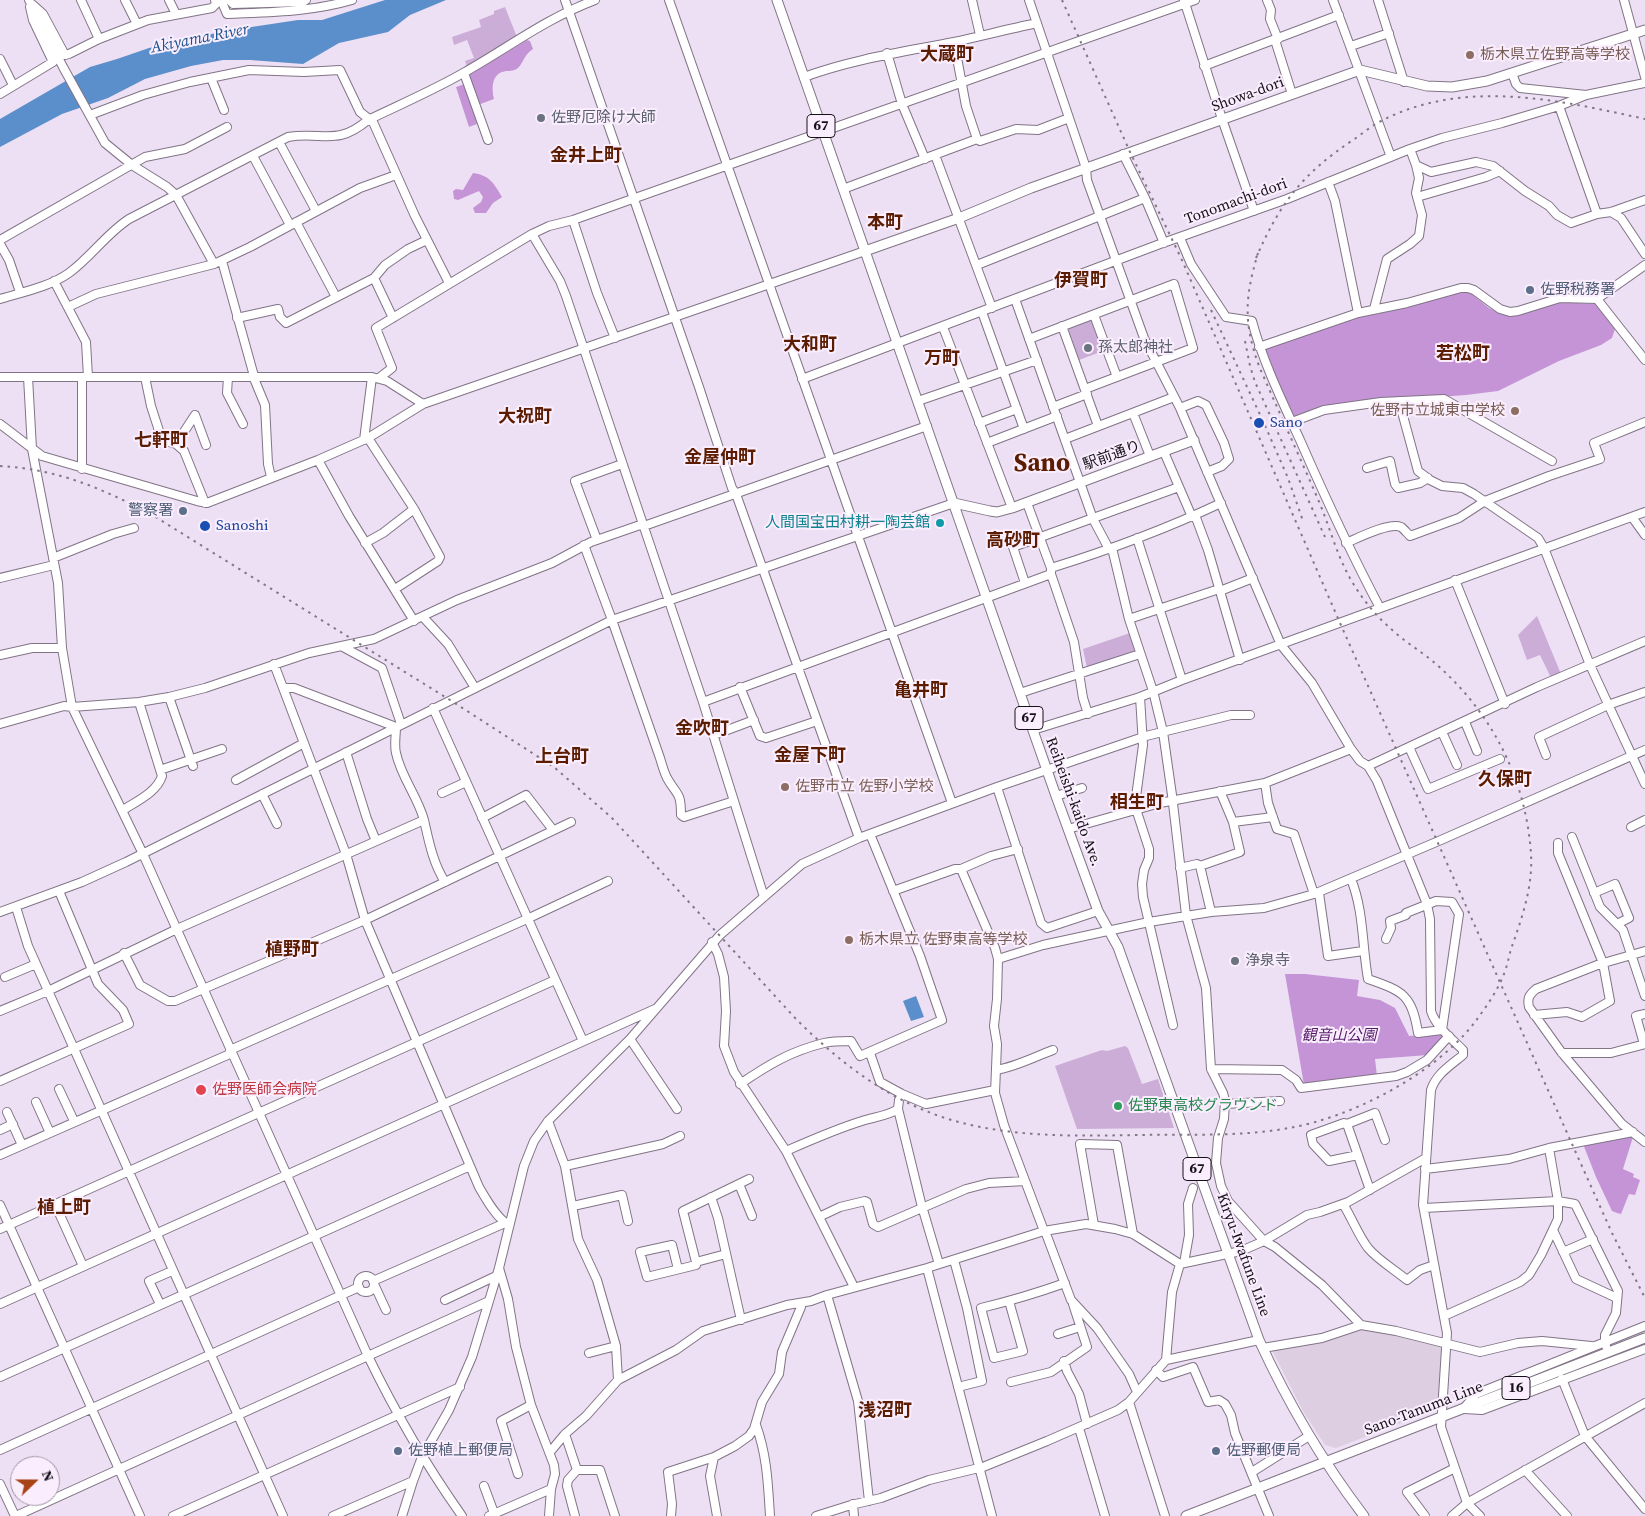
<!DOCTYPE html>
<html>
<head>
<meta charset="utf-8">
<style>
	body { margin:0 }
	#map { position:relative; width:1645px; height:1516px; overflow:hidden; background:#eee0f4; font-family:"Source Serif 4",serif }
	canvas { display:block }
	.north { position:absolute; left:10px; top:1456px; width:50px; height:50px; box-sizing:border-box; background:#faeefe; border:1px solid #9f96a2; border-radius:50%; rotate:68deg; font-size:14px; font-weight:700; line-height:20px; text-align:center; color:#161118 }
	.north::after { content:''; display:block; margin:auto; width:18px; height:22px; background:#a84317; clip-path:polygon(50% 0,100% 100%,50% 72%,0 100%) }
</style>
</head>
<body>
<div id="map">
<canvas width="1645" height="1516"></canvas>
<div class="north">N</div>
</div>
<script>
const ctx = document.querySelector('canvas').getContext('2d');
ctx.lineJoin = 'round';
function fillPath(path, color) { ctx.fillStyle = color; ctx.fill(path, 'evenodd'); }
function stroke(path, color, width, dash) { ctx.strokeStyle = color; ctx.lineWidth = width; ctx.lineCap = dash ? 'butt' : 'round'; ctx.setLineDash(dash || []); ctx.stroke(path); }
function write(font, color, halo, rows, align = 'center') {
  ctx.font = font + ' "Source Serif 4","Noto Sans JP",serif'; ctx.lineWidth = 4; ctx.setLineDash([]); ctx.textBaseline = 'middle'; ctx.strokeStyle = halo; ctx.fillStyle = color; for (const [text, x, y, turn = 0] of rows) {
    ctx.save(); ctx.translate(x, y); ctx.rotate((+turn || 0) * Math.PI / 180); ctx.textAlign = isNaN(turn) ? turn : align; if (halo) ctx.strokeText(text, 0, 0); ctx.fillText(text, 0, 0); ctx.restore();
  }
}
const commercial = new Path2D(`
	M1359,1329l36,6 48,11 1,2 -6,61 -102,39 -11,-3 -22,-34 -31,-61 49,-9 24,-7z`);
const green = new Path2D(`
	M505,7l12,30 -50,30 -2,-6 9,-3 -7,-18 -13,5 -2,-8 29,-10 -2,-7 15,-6v-3z
	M1093,316l13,34 -27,10 -11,-32z
	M1537,616l24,58 -10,4 -11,-23 -13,5 -9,-25z
	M1133,632l6,22 -52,14 -4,-19z
	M1125,1046l3,2 14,36 16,-5 16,49 -97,1 -22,-63 47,-16 5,1z`);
const forest = new Path2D(`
	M527,40l3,1 3,8c-10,7 -9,13 -15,19 -5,4 -10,2 -16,4 -11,4 -10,18 -8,27l-19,7 -2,4 4,14 -8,3 -13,-40 12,-4 -2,-6z
	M473,173c16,2 21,10 29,24l-9,6 -7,10h-11l-2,-5 8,-6 2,-5 -4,-6 -21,9 -4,-1 -1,-8 3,-2 7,1z
	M1468,291l21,17 14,7h14l42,-13 37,2 20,22 -4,12 -11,7 -42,16 -61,30 -32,4 -97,7 -75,19 -30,-72 93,-32 99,-25z
	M1285,974h20l54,6 -2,16 23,4 15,8 14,28 31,-3 5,5 -17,17 -53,4 2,17 -73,9z
	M1629,1135l4,2 -10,32 11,5 -1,3 7,3 -5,15 -6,-1 -8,20 -4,-1 -5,-2 -16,-34 -13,-33z`);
const water = new Path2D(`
	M385,0h61l-36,15 -22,17 -49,11 -36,21 -53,-4h-27l-32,6 -46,13 -37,19 -46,16 -62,33v-28l90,-52 27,-8 32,-11 76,-17 73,-11h24z
	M916,996l8,21 -13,4 -8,-20z`);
const minor = new Path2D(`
	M29,0l34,67 42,76 27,22 35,22 9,8 38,69 36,-17 110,-59 36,-13
	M81,0l18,39
	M125,0l12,24
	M169,0l7,14
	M221,0l6,14c43,-2 84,-2 125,-14
	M229,0l4,4 70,-2 3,-2
	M565,0l134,387 33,101 4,6 123,344
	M669,0l283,803
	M972,0l8,35
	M1029,0l57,168 1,12 57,158 36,70 101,237 31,38 39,66 9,12 8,5 9,15 50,123 3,15 1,92c5,16 20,27 32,39v5c-12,10 -27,19 -32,35l-8,115 24,128 -6,94 26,76 13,13
	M1184,0l38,119 32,92
	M1267,0l4,10 -1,9 8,20
	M1333,0l58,157
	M1378,0l26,82
	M1624,0l21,77
	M33,5l10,9 22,41 4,-1 30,-15 49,-19 64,-12 4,-4 -1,-4
	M1275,40l17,54
	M954,42l12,64 11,33
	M1351,46l38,-13
	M887,53l15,51 23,55
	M0,59l13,26
	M1204,66l135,-51
	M464,73l24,67
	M1512,73l4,11 4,4 66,7 59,-12
	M804,77c49,-18 99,-25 150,-35 27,-6 55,-13 83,-19
	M211,78l13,32
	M0,94l53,-32 -20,-42 -3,-13
	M1559,106l38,108
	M90,115l53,-20 47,-13 59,-12 55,2 36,-2 20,42 13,10 42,94 34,67
	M279,142l37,69
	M1123,154l22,44 19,45
	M935,155l57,153
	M253,156l37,69
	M1416,165l15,7 45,-10 17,4 32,25 24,15 8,9 14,8 26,-9 14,-2 34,-12
	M1328,182l7,19 23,112
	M843,189l134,-50 3,2 36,-12 22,1 31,-12
	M1417,197l69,-20 14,-6
	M1611,212l10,6 24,36
	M573,220l24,73 18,45
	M296,222l40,75
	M532,234l28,47 6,15 137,406 61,195
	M1180,238l11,26 35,53 26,4c11,41 30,80 48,119 25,57 51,113 80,168
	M0,240l145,-83 40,-8 42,-22
	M0,244l9,16 11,32
	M222,261l32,115
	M977,265l168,-67
	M374,278l19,40
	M54,281l32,61 2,35
	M0,299c23,-7 49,-12 69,-26 22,-16 37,-39 60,-54l159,-82c35,-6 48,10 80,-17 33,-16 66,-30 97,-48 44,-25 82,-54 130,-72
	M1015,299l78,220 16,30
	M1597,299l48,61
	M68,307l28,-13 118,-30
	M1374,309l13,-50 23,-15 9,-8 3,-21 -6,-22 3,-15 -3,-13 -6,-16
	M982,312l42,117
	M1094,315l23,62
	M237,318l41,-9 2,8 6,6 88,-45 11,-13 23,-16 19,-9
	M1062,326l36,100
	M943,327l69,181
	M1029,339l145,-55 19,64 -108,41
	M1259,347l99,-34 49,-10 54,-15h7l6,2 26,19 10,3 8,-1 42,-13 37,1 48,-34
	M253,376l12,29 3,59 3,13
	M0,377h372l15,4 36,23
	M28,377l4,72 26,134 4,65 10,59 71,147 225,502c27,56 58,109 94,160
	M145,377l6,29 11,34 14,4 8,7 21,52
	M228,377l-1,16 16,31
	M379,378l13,-10 -16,-40 156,-94 17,-8 24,-6 622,-220
	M802,379l358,-135 127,-45 123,-50 32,-11 60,-15 57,-17 27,-11
	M918,401l119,-41
	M1399,401l19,70 12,9 12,6 21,2 11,6 64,44 6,10 46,117 55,119
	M1053,407l34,-13
	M1180,408l18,-7 8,4 18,38 5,16 -7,7 -15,6
	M1133,413l17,43
	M1292,422l32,-12 57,-8 63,-3 108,62
	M979,423l38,-14
	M0,424l42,32 155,45 10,2 111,-43 50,-22 55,-34 442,-153
	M368,438l46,71 26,48 -2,4 -43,28
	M1065,439l109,-42
	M364,440l8,-63
	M987,443l70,-27
	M176,444l19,-29 11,30
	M1164,452l28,65
	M318,460l31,56 65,105
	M1367,468l23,-7 5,23 3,4 22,-5 8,-5
	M82,469v-92
	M1027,503l24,65v6l23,68 9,56 5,16
	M1195,515l13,35 32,110
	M1632,517l13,18
	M644,526l283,-100
	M1137,538l45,142
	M597,540l-22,-59 47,-17
	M365,543l18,-10 31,-24
	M1346,543c12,-5 43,-21 55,-16 3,2 6,6 9,9l49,-18 26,-17 64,-25 51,-17 -6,-16 51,-21
	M584,545l28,75 48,138c2,7 4,14 7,20 10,18 14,13 14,37l3,2 50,-16
	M1112,548l17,71 24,72 10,41 9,63 14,120 20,73 5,81 12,24 2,7 -1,19 -6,19 -2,25 5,23 7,15 36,40 11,6 47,38 39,40
	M53,558l60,-24 21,-6
	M1051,568c58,-18 115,-39 170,-65
	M0,578l54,-13
	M1455,580l50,124
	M1025,583l-12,-36 166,-60
	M1220,591l33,-13
	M423,617l25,27 27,44
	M1129,619l90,-30
	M343,647l39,21 19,56
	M0,655l32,-7h30
	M274,664l72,190 19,66 114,267c7,12 18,32 30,38
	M740,687l20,49 6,2 51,-17
	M284,688h10l102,39c0,8 -2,18 0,26 5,24 22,44 28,67 5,22 9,43 21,62
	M1020,693l120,-39
	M169,697l24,69
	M1140,697l3,48 -7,52v12l13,40v9l-5,12 -2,14 1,13 30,128
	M703,702l348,-128
	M433,708l150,333
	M1465,722l12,29
	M0,724l64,-18 8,1 67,-5 30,-5 36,-9 104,-35 65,-14 83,-39 95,-37 39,-21 52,-18
	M1033,730l107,-33 42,-17 463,-168
	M1442,732l15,33
	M714,735l40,-15
	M1409,747l19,42 72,-30
	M346,752l21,67 9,22
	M1546,755l-7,-18 69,-32 37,-13
	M1368,766l169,-79 108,-46
	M160,770l62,-21
	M236,780l68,-37
	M1265,783l3,20 9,26 17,5 20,60
	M997,787l44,136 6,5 51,-17
	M442,793l24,-11
	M262,794l15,30
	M1056,796l26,-8
	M123,810c14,-9 34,-18 39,-34l-23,-74
	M482,818l44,-23 27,35
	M1233,822l40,-5
	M1631,827l14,-7
	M1068,829l92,-26 105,-20 86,-34
	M1572,837l28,70 23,23 22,66
	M1200,866l11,46
	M1180,868l17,-4 3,2 40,-14 -7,-30 -13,-31
	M961,869l34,79 3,11 -1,40 -3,27 3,18 -2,49 9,32 40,106
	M1351,879c13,32 11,67 17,100 35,12 44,16 50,54l24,-3 17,-116 -7,-12 -16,-1 -30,12v2l-16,6 1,7 -5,11
	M893,891l62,-22h6l30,-13 27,-7
	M1319,893l9,63 35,-5
	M1594,893l21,-9 14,34 -12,6
	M16,907l12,39 255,570
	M0,912l82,-30 44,-20 486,-242 342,-117
	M712,942l6,12 6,23 2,34 -2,35 10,26 52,79 68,136
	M1645,951l-45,13 -64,25c-7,6 -9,9 -7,18l33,46 60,71 23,18
	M124,953l16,32 28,16h7l190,-81 206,-98
	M998,959l45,-14 106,-23 62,-10 53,-4 50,-14 127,-54 204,-90
	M5,977l31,-13
	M0,1011l48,-20 129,-62 247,-109
	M1534,1015l33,-3 15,5 28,-16 -7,-38 -45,-110v-10
	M630,1039l47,70
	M1644,1044l-8,-28 9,-2
	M230,1050l297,-131 81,-38
	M870,1053l10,29 22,12 24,10 69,-14
	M1562,1053h49l34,-9
	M1211,1069l71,1 14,10 5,8 95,-12 11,-4 20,-12 22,-24
	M996,1070c19,-3 38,-13 57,-20
	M0,1081l129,-57 -6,-14 -25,-26 -39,-93
	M740,1084c28,-19 51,-33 84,-41 8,-2 19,-2 27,-2l9,15 82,-36 -22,-64 -50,-122
	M59,1089l15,32
	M902,1094l-3,6 -1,9 23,94 18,61
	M36,1102l14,31
	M1225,1104l55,-3
	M7,1112l15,33
	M548,1121l17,45 13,73 19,41 19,66 2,34
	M1347,1124l28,-11 10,27
	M0,1130l13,-6
	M786,1151c25,-11 50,-22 76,-30 12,-4 26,-5 36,-12
	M0,1155l232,-102
	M1358,1155l-29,6 -16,-17 -2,-9 33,-12 3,1 23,66
	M565,1166l98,-22 17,-8
	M1425,1169l84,-10 40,-11 84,-16
	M739,1184l13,32
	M711,1197l7,21 23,102
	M55,1204l28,62
	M1343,1204c9,14 15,31 25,44 10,12 27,22 39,32l13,-10 14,-5
	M0,1205l140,311
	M573,1206l49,-11 6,26
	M1424,1208l134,-7 17,3 43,87 -2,22 -11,22v6l1,5
	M819,1217l21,-10 25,-6 2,1 6,22 5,3 88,-38 23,-6 36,-2
	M1094,1225l-14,-81 37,1 16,89
	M0,1229l555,-249
	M1553,1230l23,49 41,19
	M1045,1231l26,69 26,28 32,46 8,18
	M1563,1252l30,-13
	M954,1260l13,48 15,73 -24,6
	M696,1262l-13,-51 66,-32
	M1184,1263l5,-28 -1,-31 5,-16
	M499,1268l9,31 8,48 15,58 23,60 1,9 -4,15 -2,27
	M927,1268l65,248
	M678,1269l-6,-24 -32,7 7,25 49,-12v-3l30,-8
	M358 1284a8 8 0 1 1 16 0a8 8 0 1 1-16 0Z
	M373,1281l132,-58
	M374,1284l12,26
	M827,1295l31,106 11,100
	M445,1300l51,-24
	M1009,1301l14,50 -29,7 -13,-50c29,-7 56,-15 84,-25
	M0,1304l655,-295
	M160,1304l-11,-23 23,-10
	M1444,1316l76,-34 9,-7 12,-20 17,-36v-18l-9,-53
	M1058,1334l22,-7
	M1263,1348l59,-10 39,-13 35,6 84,21 38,-9 24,-2 49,5
	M589,1353l27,-7
	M1166,1360l93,-20
	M1064,1361l3,10 12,23 8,30
	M1156,1370l7,7 30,-10 15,35 11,-2 6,4 6,11 4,18 34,83
	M0,1377l470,-211
	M1562,1379l23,57 60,73
	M1011,1382l40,-10 36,-25 -14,-43
	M1129,1402l36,114
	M1464,1408l12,-14 169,-68
	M1464,1409l18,1 163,-61
	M756,1425c11,30 12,59 14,91
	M1079,1428l26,88
	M565,1434l12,36h23l15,46
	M0,1450l359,-163
	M550,1452l15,-18 21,-18 32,-36 58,-30 27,-19 84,-26 24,-4 16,-6 100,-27 117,-37 42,-7 29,5 18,5 47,30
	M1525,1470l42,46
	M1252,1472l57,-36
	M518,1474l-17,-53 30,-16
	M0,1484l15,32
	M484,1486l10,27
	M853,1504l1,12
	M16,1516l473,-215
	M173,1516l287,-129
	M333,1516l80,-35
	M402,1516l11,-35 9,-24 27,-47 23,-53 27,-89 25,-102 10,-25 14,-20 82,-82 90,-104 82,-71 57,-26 138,-51 149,-51 85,-21h19
	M489,1516l62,-27
	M575,1516l-8,-30 1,-6 9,-10
	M671,1516l1,-12 -4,-32 46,-15
	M717,1516l-7,-40 4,-19 21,-11 14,-10 5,-7 8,-27 17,-28 3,-22 19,-45v-4
	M816,1516l35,-11 30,-7 48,-18 54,-13 64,-26 71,-31 11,-8 37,-42 6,-68 8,-28 61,-13 23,-10 43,-26 13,-3 28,-10 78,-44
	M1425,1516l-18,-24 48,-24
	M1452,1516l15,-13 178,-100`);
const major = new Path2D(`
	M777,0l279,796 42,115 20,36 141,393c29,63 63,121 105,176
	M865,251l94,-33 72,-30 329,-118 67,16 25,1 35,-6 158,-51
	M954,503l36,8 7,1 15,-4 182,-68
	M1186,1516l459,-178`);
const rail = new Path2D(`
	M1062,0l68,152 51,106 159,365 232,521 40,89 33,65
	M1256,258c24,-55 46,-84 97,-118 9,-6 18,-14 28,-19 83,-43 178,-21 264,-2
	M1211,310l52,111 25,57 15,43
	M1245,341l5,25 5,16 70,155
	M0,466c58,3 104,23 154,50l296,184 104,67 58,51 184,201c43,43 91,80 149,99 64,20 128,18 194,17 49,-1 101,2 150,-7 64,-11 146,-54 186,-106 11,-15 24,-33 30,-51 3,-8 4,-15 6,-22 11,-31 22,-62 20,-95 -5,-75 -39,-141 -95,-190 -15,-13 -33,-23 -47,-37 -15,-13 -28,-30 -38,-47 -15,-26 -22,-56 -34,-83 -19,-44 -39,-87 -58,-131 -16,-44 -14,-69 -1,-113`);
const markers = [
	[1470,55,5,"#8d6e63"],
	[541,118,5,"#6b7280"],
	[1530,290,5,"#5c6f8a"],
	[1088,348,5,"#6b7280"],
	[1515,411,5,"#8d6e63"],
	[1259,423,6,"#1a4fb4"],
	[183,511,5,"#5c6f8a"],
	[940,523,5,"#0f9aa8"],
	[205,526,6,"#1a4fb4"],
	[785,787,5,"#8d6e63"],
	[849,940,5,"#8d6e63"],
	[1235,961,5,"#6b7280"],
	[201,1090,6,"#e0444e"],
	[1118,1106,5,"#2e9e5b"],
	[398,1451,5,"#5c6f8a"],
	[1216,1451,5,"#5c6f8a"]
];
const shields = [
	[821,126,28],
	[1029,718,28],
	[1197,1169,28],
	[1516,1388,28]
];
const shieldNames = [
	["67",821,126],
	["67",1029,718],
	["67",1197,1169],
	["16",1516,1388]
];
const educationNames = [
	["栃木県立佐野高等学校",1480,55],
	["佐野市立城東中学校",1505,411,"right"],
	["佐野市立 佐野小学校",795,787],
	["栃木県立 佐野東高等学校",859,940]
];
const streetNames = [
	["Showa-dori",1248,95,-20],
	["Tonomachi-dori",1236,202,-20],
	["駅前通り",1112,456,-20],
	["Reiheishi-kaido Ave.",1073,802,70],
	["Kiryu-Iwafune Line",1243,1255,70],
	["Sano-Tanuma Line",1424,1409,-21]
];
const worshipNames = [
	["佐野厄除け大師",551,118],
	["孫太郎神社",1098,348],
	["浄泉寺",1245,961]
];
const serviceNames = [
	["佐野税務署",1540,290],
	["警察署",173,511,"right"],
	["佐野植上郵便局",408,1451],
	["佐野郵便局",1226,1451]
];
const transitNames = [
	["Sano",1270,423],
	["Sanoshi",216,526]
];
const cultureNames = [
	["人間国宝田村耕一陶芸館",930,523]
];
const parkNames = [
	["観音山公園",1339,1036]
];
const healthNames = [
	["佐野医師会病院",212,1090]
];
const leisureNames = [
	["佐野東高校グラウンド",1128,1106]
];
const waterNames = [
	["Akiyama River",200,39,-11]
];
const quarterNames = [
	["大蔵町",947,55],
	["金井上町",586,156],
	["本町",885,223],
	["伊賀町",1081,281],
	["大和町",810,345],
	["若松町",1463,354],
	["万町",942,359],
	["大祝町",525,417],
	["七軒町",161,441],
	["金屋仲町",720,458],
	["高砂町",1013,541],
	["亀井町",921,691],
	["金吹町",702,729],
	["金屋下町",810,756],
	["上台町",562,757],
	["久保町",1505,780],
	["相生町",1137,803],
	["植野町",292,950],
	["植上町",64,1208],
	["浅沼町",885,1411]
];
const townNames = [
	["Sano",1042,465]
];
fillPath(commercial, '#ddcee1');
fillPath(green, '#cbadd7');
fillPath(forest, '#c494d6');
fillPath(water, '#5b8fcb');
stroke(minor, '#817486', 10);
stroke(major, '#817486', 11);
stroke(minor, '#fff', 8);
stroke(major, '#fff', 9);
stroke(rail, '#817785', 2, [2.5, 5]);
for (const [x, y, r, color] of markers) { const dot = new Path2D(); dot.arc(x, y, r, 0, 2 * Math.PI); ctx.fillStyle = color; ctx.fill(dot); stroke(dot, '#faeefe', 2); }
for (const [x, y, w] of shields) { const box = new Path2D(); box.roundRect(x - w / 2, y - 11.5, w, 23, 4); ctx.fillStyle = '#faeefe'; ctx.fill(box); stroke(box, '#161118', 1); }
write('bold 14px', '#161118', null, shieldNames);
write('15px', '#785e54', '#faeefe', educationNames, 'left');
write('15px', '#161118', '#faeefe', streetNames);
write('15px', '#5b616d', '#faeefe', worshipNames, 'left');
write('15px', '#4e5e75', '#faeefe', serviceNames, 'left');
write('15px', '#164399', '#faeefe', transitNames, 'left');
write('15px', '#0d838f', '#faeefe', cultureNames, 'right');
write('italic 15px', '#541967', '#faeefe', parkNames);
write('15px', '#be3a42', '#faeefe', healthNames, 'left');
write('15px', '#27864d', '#faeefe', leisureNames, 'left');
write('italic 16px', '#1b5089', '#faeefe', waterNames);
write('bold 18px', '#5b1c00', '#faeefe', quarterNames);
write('bold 25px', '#5b1c00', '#faeefe', townNames);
</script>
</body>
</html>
